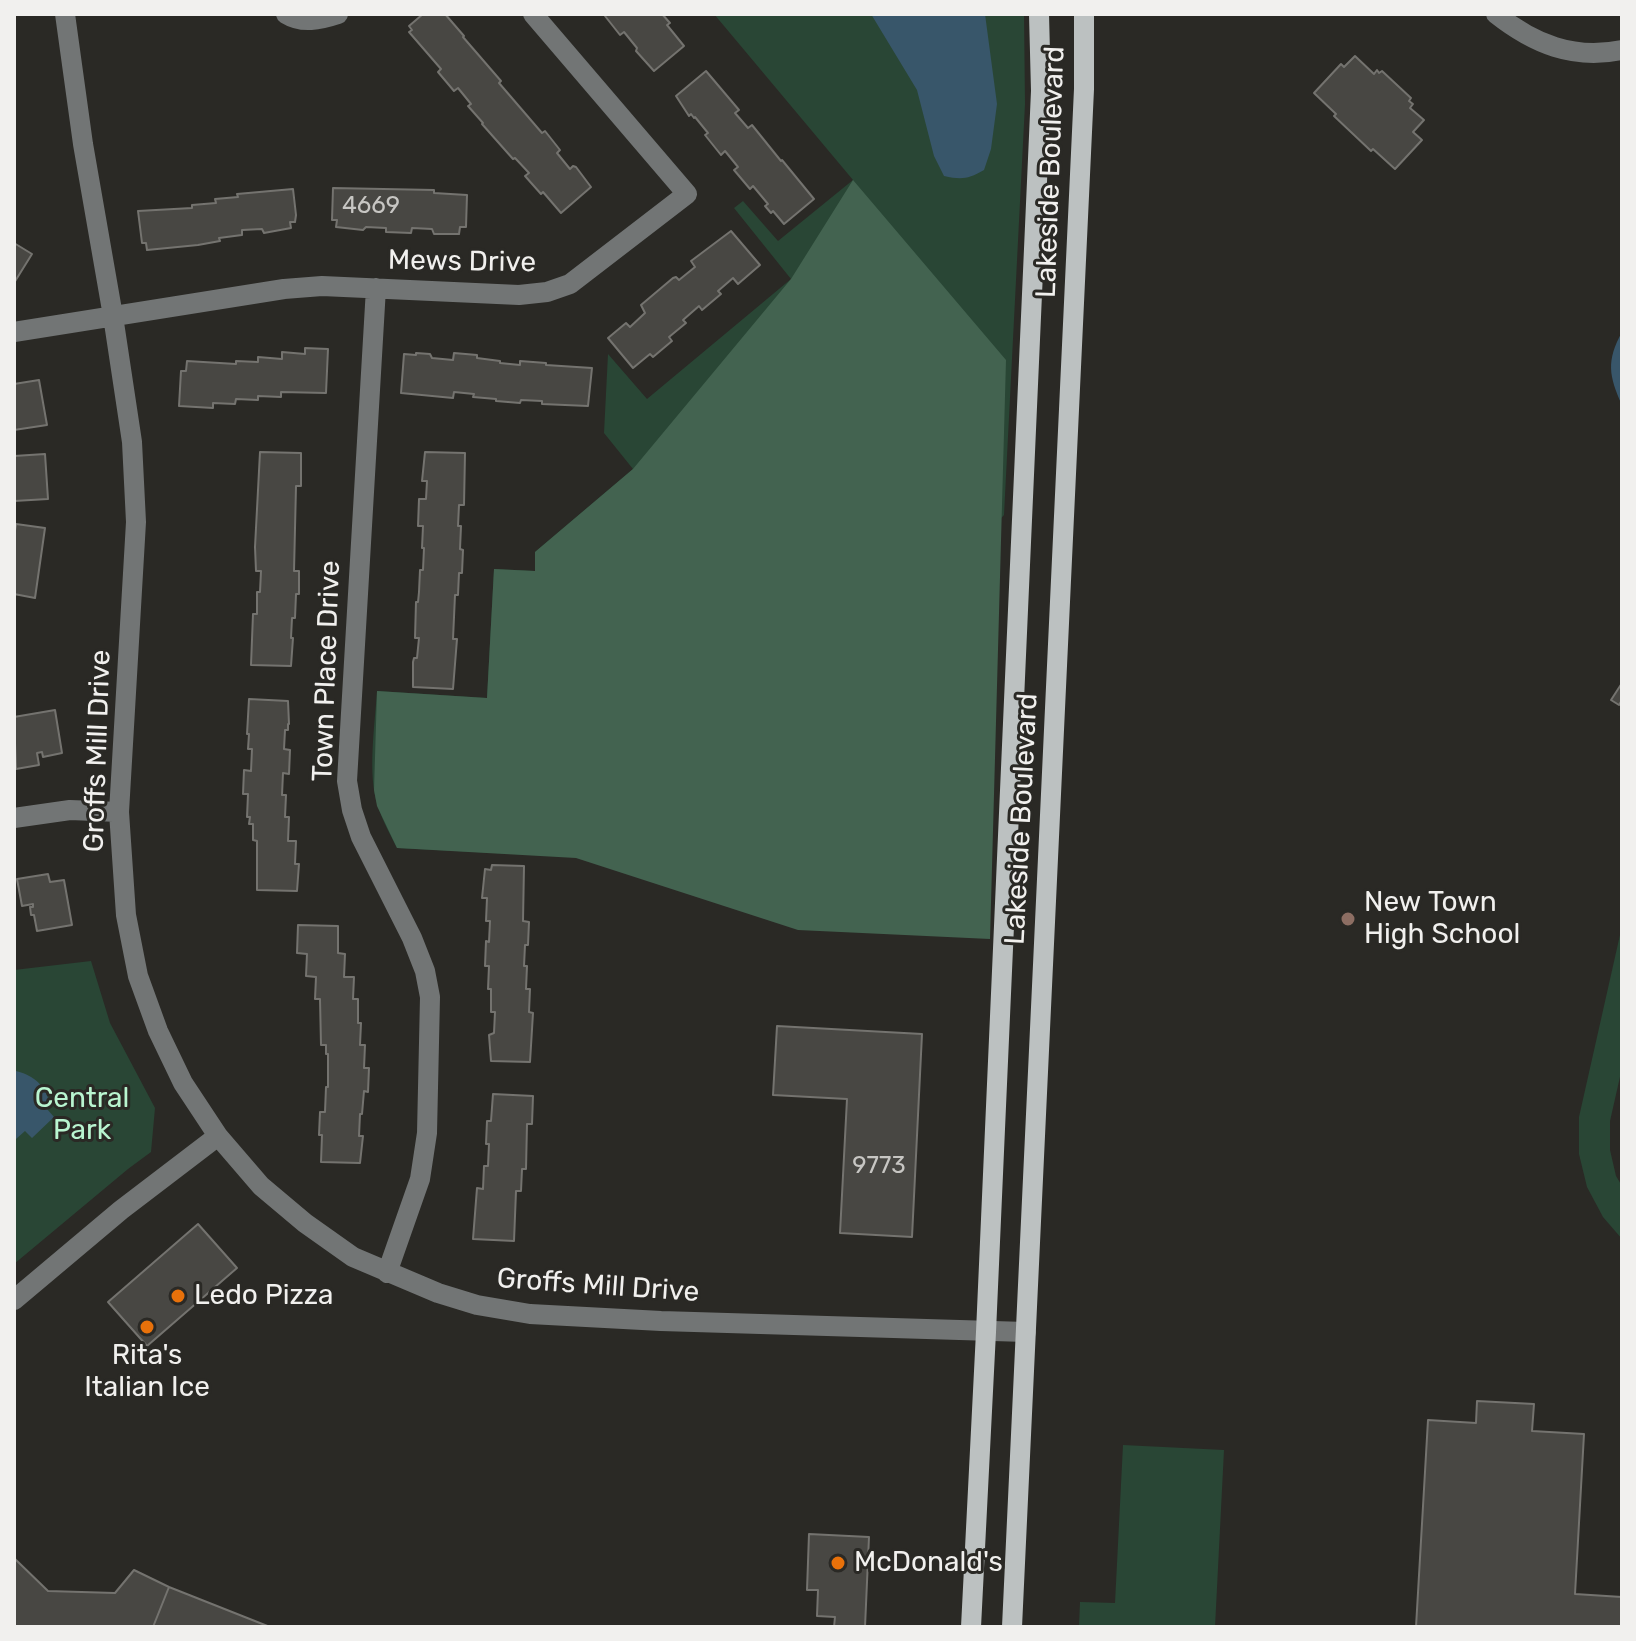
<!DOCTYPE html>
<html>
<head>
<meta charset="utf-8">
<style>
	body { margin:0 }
	#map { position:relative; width:1636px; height:1641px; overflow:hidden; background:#2a2925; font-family:Rubik,sans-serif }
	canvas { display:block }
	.frame { position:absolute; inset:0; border:16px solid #f1f0ee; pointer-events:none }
</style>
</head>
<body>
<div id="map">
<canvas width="1636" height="1641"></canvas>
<div class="frame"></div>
</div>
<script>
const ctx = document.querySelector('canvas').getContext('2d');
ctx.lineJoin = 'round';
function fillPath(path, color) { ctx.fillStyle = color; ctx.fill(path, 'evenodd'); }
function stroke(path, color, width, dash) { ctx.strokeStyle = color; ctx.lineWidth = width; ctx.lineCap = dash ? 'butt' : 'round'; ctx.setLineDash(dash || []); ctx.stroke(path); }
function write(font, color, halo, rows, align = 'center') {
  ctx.font = font + ' Rubik,sans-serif'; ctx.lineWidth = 6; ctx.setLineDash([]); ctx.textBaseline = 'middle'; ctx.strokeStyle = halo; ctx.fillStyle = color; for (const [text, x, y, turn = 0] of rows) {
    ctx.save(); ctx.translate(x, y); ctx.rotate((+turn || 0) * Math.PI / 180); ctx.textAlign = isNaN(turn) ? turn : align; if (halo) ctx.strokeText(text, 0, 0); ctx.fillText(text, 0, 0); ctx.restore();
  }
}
const green = new Path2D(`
	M714,14h310l1,90 -21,411 -315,348 -292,-15c-7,-14 -15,-28 -19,-42 -11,-30 -3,-82 -1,-115l110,7 7,-129 41,2v-19l98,-83 -29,-36 4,-79 39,45 144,-120 -57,-71 9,-7 35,40 75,-61z
	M1622,926v142l-12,53v29l6,26 6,10v53l-19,-22 -16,-30 -8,-33v-37z
	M91,961l19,62 45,85 -4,44 -23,17 -114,95v-294z
	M1123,1445l101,5 -9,177h-136l1,-25 35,1z`);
const forest = new Path2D(`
	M853,180l153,180 -16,579 -192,-9 -222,-72 -179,-10 -20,-42 -3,-16 3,-99 110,7 7,-129 41,2v-19l98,-83 158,-190z`);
const water = new Path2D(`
	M871,14h114l12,90 -6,45 -7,21c-16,9 -22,10 -40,6l-10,-20 -17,-66z
	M1622,332v73c-13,-29 -16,-44 0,-73z
	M16,1071c19,5 30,15 34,34l-3,4 7,8 -22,21 -7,-7 -9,8 -2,-2v-65z`);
const building = new Path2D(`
	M423,14h22l19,22 -1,1 38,44 -2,2 43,50 3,-2 15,19 -3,3 13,16 3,-3 3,1 15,20 -30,26 -18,-21 -2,2 -16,-18 4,-3 -14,-15 -2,1 -31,-35 1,-1 -15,-17 3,-2 -13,-16 -4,3 -16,-19 3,-3 -32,-37 3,-2 -3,-4z
	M607,14h55l8,9 -3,2 17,21 -30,25 -18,-20 1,-3 -13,-16 -4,3 -15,-19z
	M1355,56l19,18 3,-4 2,3 3,-2 29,27 -2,3 4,3 -3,4 14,12 -11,12 9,8 -27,29 -22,-20 -2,2 -37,-35 2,-2 -22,-21 27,-29 3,3z
	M706,71l33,39 -4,3 13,15 4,-3 29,36 1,-1 32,39 -30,25 -11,-13 -2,2 -6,-7 3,-2 -15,-18 -3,3 -16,-19 4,-3 -13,-16 -4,4 -16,-20 3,-2 -13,-16 -1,1 -3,-4 -2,2 -13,-20z
	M333,188l101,2v3l33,2 -1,32h-6l-1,7h-25l-2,-5 -20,-1 -1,5 -25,-1v-4l-20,-1 -3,3 -27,-3 1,-7h-5z
	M293,189l3,26 -1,7h-5l1,6 -27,5 -2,-4 -20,1v5l-23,3 1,3 -22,4 -51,5 -1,-7h-4l-4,-32 54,-3v-3l24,-2 -1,-4 23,-2 -1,-3z
	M731,231l29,34 -22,19 -5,-6 -15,13 3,3 -19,16 -3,-4 -16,14 3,3 -17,14 3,4 -19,16 -3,-3 -17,14 -25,-30 18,-15 4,4 15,-14 -4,-8 32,-27 3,-1 3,3 16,-13 -4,-6z
	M14,243l18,11 -18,29z
	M305,348l23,1 -2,44 -45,-1v5l-23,-1v4l-22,-1 -1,5 -22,-1v5l-34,-2 2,-35h5l1,-10 49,3v-3l22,1v-5l24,2v-7l23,2z
	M416,353l14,1 2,4 21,2 1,-7 23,2v3l23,3v2l20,2v-4l26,2v2l46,3 -4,38 -46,-2v-3l-21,-1 -1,3 -24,-2v-2l-23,-2 1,-3 -20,-2 -1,6 -52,-5 3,-39 12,1z
	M39,380l8,45 -33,5v-46z
	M260,452l41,1v33h-5l-2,85h5v23h-3l-1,24h-3l-1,20h2l-2,28 -40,-1 2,-51h4v-22h3l1,-21h-5l-1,-24z
	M425,452l40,1 -1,52h-5l-1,21h3l-1,23 3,1 -1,23h-3l-1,22h-3l-2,44h4l-4,50 -40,-2v-25l1,-4h3l2,-20h-4l1,-36h2l1,-10 1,-22h3l1,-22h-2l1,-22h-5l1,-27h7l1,-18h-5z
	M45,454l3,45 -34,2v-45z
	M16,524l29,4 -10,70 -21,-4v-57z
	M1622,683v17l-3,5 -8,-5z
	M249,699l39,2 1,23h-1v6h-3l-1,19 6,1 -1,24 -6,-1 -1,22h4l-1,22h4l-1,24h8l-1,23h4l-2,27 -40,-1v-49l-4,-1v-16h-4l1,-7h-3l1,-23h-5l1,-24 7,1 1,-22h-4l1,-15h-2z
	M55,710l7,43 -19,4 -1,-5 -5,1 2,12 -23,4 -2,-52z
	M492,865l32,1 -1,55 6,1 -1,23h-3l-1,21h3l-1,23h4l-1,23 4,1 -3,49 -39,-1 -2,-26 5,-2 1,-21h-4v-23h-3l1,-23h-4l1,-25 3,1 1,-21h-4l1,-23h-5l3,-29 6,1z
	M48,874l2,8 14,-2 8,45 -35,6 -3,-16h-3l-1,-8h3v-3l-11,2 -5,-27z
	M298,925l40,1v27l7,1 -1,23h10l-1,22h5v24h3l-1,22h5l-1,23h5l-1,24 -4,-1 -2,23h-2l-1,22h4l-3,27 -39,-1 1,-27h-3l1,-23h5l1,-25h2v-33h-2v-9h-5l-1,-46h-5l1,-22 -10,-1 1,-22 -10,-1z
	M777,1026l145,8 -10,203 -72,-4 7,-134 -74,-4z
	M493,1094l40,2 -1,28h-5l-1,45h-4l-1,22h-5l-2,50 -41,-2 4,-51 6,1 1,-23h4l1,-22h-3l1,-23h4z
	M198,1224l39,44 -90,78 -39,-44z
	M1477,1401l57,3 -2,27 52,3 -9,160 47,3v30h-206l12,-207 48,3z
	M809,1534l60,3 -4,90h-31l1,-10 -18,-1 1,-26h-11z
	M14,1558l34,33 67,2 19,-23 35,17 -16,40h-139z
	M169,1587l101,40h-117z`);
const minor = new Path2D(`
	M65,14l18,130 30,172 19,126 4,80 -17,290 7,103 12,61 20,55 25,52 35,53 43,50 44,37 48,34 85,36 39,12 53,9 131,7 365,11
	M286,14c16,10 34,6 52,0
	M1496,14c38,30 77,46 126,36
	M376,288l-29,493 5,29 9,27 51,101 13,33 5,26 -3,136 -7,46 -33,94
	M14,332l270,-43 38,-3 197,9 28,-3 23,-8 117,-90 -154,-180
	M14,818l56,-8 49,2
	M14,1300l107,-90 97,-74`);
const major = new Path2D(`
	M971,1627l15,-295 55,-1241 -2,-77
	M1012,1627l72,-1538v-75`);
const markers = [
	[1348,919,8,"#8d6e63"],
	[178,1296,8,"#e8710a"],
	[147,1327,8,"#e8710a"],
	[838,1563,8,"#e8710a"]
];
const numberNames = [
	["4669",371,206],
	["9773",879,1166]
];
const streetNames = [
	["Lakeside Boulevard",1051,172,-88],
	["Mews Drive",462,262,1],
	["Town Place Drive",327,671,-88],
	["Groffs Mill Drive",98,751,-88],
	["Lakeside Boulevard",1022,819,-87],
	["Groffs Mill Drive",598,1286,4]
];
const poiNames = [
	["New Town",1364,903],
	["High School",1364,935],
	["Ledo Pizza",194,1296],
	["Rita's",147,1356,"center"],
	["Italian Ice",147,1388,"center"],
	["McDonald's",854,1563]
];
const parkNames = [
	["Central",82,1099],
	["Park",82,1131]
];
fillPath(green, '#294635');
fillPath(forest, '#436350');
fillPath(water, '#38566a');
fillPath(building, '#484743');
stroke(building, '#74736f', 2);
stroke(minor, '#727575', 20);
stroke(major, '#bcc1c1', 20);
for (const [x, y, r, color] of markers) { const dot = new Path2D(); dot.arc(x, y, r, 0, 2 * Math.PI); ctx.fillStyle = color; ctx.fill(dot); stroke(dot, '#2a2925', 3); }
write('24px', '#c7c6c3', null, numberNames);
write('28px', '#f1f0ee', '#2a2925', streetNames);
write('28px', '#f1f0ee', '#2a2925', poiNames, 'left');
write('28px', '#b9f5d0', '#2a2925', parkNames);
</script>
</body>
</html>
